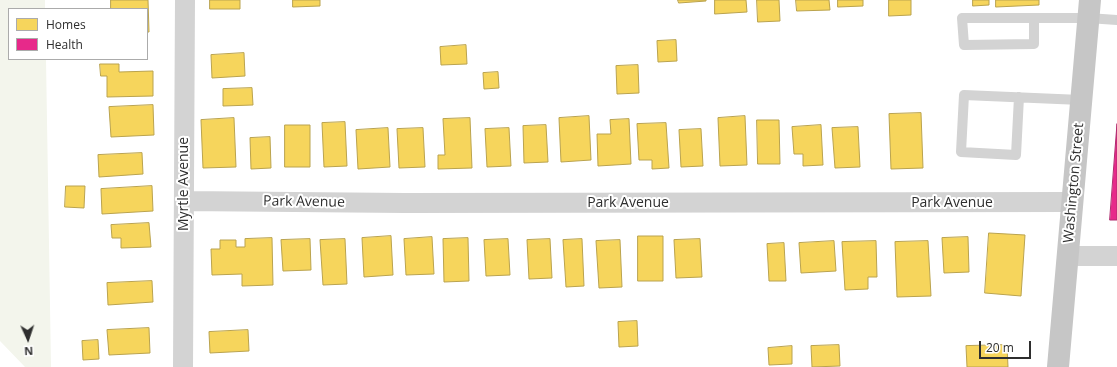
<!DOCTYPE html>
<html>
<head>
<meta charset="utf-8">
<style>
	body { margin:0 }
	#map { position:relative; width:1117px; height:367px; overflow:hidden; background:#fff; font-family:"Open Sans",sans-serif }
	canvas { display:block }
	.legend { position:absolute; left:8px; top:8px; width:140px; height:52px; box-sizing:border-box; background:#fff; border:1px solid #ababab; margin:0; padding:5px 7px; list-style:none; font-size:12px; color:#2e2e2e }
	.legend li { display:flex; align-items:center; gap:8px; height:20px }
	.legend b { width:20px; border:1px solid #ababab }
	.north { position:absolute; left:8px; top:319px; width:40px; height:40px; -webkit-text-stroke:3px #fff; paint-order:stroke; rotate:177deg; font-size:11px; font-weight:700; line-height:16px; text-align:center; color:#2e2e2e }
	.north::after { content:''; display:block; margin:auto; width:14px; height:18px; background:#2e2e2e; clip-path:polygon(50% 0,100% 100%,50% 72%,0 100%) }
	.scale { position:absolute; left:979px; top:341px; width:52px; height:18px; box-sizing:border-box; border:2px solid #2e2e2e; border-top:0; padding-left:5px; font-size:12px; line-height:14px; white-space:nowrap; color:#2e2e2e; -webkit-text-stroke:3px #fff; paint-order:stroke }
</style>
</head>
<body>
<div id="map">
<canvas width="1117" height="367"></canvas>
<ul class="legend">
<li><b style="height:11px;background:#f6d55c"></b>Homes</li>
<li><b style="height:11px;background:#e7298a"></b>Health</li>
</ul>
<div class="north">N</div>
<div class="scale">20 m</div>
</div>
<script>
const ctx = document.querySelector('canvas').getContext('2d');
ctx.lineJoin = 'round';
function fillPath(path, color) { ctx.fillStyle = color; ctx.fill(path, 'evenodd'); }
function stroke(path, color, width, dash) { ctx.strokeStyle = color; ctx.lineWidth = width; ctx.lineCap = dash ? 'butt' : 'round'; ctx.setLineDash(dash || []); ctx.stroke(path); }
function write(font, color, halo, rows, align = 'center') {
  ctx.font = font + ' "Open Sans",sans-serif'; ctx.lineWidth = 4; ctx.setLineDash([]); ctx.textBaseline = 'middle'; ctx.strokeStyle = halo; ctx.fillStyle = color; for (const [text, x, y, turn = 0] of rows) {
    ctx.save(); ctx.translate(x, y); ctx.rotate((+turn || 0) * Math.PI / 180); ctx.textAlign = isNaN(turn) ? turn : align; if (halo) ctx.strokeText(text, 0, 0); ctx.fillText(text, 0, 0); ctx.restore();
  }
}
const green = new Path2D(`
	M0,0h45v9h-36v50h37l5,308h-26l-25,-26z`);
const homes = new Path2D(`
	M111,0h37l1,32h-2v-23h-36z
	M210,0h30v9h-30z
	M293,0h27v6l-27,1z
	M678,0h28v1l-27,2z
	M715,0h31l1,12 -32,2z
	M757,0h22l1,21 -22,1z
	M796,0h33l1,10 -33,1z
	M838,0h25v6l-25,1z
	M889,0h22v15l-22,1z
	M973,0h16v5l-16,1z
	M996,0h43v5l-43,2z
	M676,40l1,21 -19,1 -1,-21z
	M466,45l1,19 -26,1 -1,-18z
	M244,53l1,23 -33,2 -1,-23z
	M100,64h19v8l34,-1v25l-46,1v-21h-6z
	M638,65l1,28 -22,1 -1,-28z
	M498,72l1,16 -15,1 -1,-16z
	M252,88l1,17 -30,1v-17z
	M153,105l1,30 -43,2 -2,-30z
	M921,113l2,55 -32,1 -2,-55z
	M589,116l2,44 -30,2 -2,-44z
	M745,116l2,49 -27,1 -2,-48z
	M234,118l2,49 -33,1 -2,-48z
	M470,118l2,50 -34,1v-14h7l-2,-36z
	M629,119l2,45 -33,2 -1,-32h14l-1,-14z
	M757,120h22l1,44h-22z
	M345,122l2,44 -23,1 -2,-44z
	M666,123l3,45 -17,1v-9h-13l-2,-36z
	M285,125h25v42h-25z
	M546,125l2,37 -24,1 -1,-37z
	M821,125l2,40 -20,1v-12h-9l-2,-27z
	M858,127l2,40 -25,1 -3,-40z
	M388,128l2,39 -32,2 -2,-39z
	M423,128l2,39 -26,1 -2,-39z
	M509,128l2,38 -24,1 -2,-38z
	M701,129l2,37 -22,1 -2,-37z
	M270,137l1,31 -20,1 -1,-31z
	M142,153l1,21 -44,3 -1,-22z
	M66,186h19l-1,22 -19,-1z
	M152,186l1,25 -51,3 -1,-25z
	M149,223l2,24 -30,1v-10h-9l-1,-13z
	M989,233l36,2 -4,61 -36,-3z
	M391,236l2,39 -29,2 -2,-39z
	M638,236h25v45h-25z
	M432,237l2,37 -28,1 -2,-36z
	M968,237l1,35 -25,1 -2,-35z
	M272,238l1,47 -31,1v-12l-30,1 -1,-26h9v-9h16v7h9v-8z
	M468,238l1,43 -25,1 -1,-43z
	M310,239l1,31 -28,1 -2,-31z
	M345,239l2,45 -24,1 -3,-45z
	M508,239l2,36 -24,1 -2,-36z
	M550,239l2,39 -23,1 -2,-39z
	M582,239l2,47 -18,1 -3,-47z
	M700,239l2,38 -26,1 -2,-38z
	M620,240l2,47 -23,1 -3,-47z
	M834,241l2,30 -35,2 -2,-30z
	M876,241l1,36h-9v12l-23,1 -3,-48z
	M928,241l3,55 -34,1 -2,-55z
	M784,243l2,38h-17l-2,-37z
	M152,281l1,21 -45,3 -1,-22z
	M637,321l1,25 -19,1 -1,-25z
	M149,328l1,25 -41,2 -2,-25z
	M248,330l1,21 -39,2 -1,-21z
	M98,340l1,19 -16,1 -1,-19z
	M839,345l1,21 -28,1 -1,-21z
	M1007,345l1,22h-41l-1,-21z
	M792,346v18l-23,1 -1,-17z`);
const health = new Path2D(`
	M1117,124v96h-7z`);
const lane = new Path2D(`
	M1034,18v26l-70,1 -2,-27h126l29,2
	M1019,97l-3,58 -55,-3 3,-57 117,5`);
const street = new Path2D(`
	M184,201l221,2 667,-1
	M1068,256h49
	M183,367l2,-367`);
const primary = new Path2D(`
	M1058,367l32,-367`);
const streetNames = [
	["Washington Street",1074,183,-85],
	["Myrtle Avenue",184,184,-90],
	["Park Avenue",304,202,1],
	["Park Avenue",628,203],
	["Park Avenue",952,203]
];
fillPath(green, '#f3f5ec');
fillPath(homes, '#f6d55c');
stroke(homes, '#baa34e', 1);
fillPath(health, '#e7298a');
stroke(health, '#b02a6e', 1);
stroke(lane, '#d3d3d3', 10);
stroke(street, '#d3d3d3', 20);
stroke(primary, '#c6c6c6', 22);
write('14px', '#2e2e2e', '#fff', streetNames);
</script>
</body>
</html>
